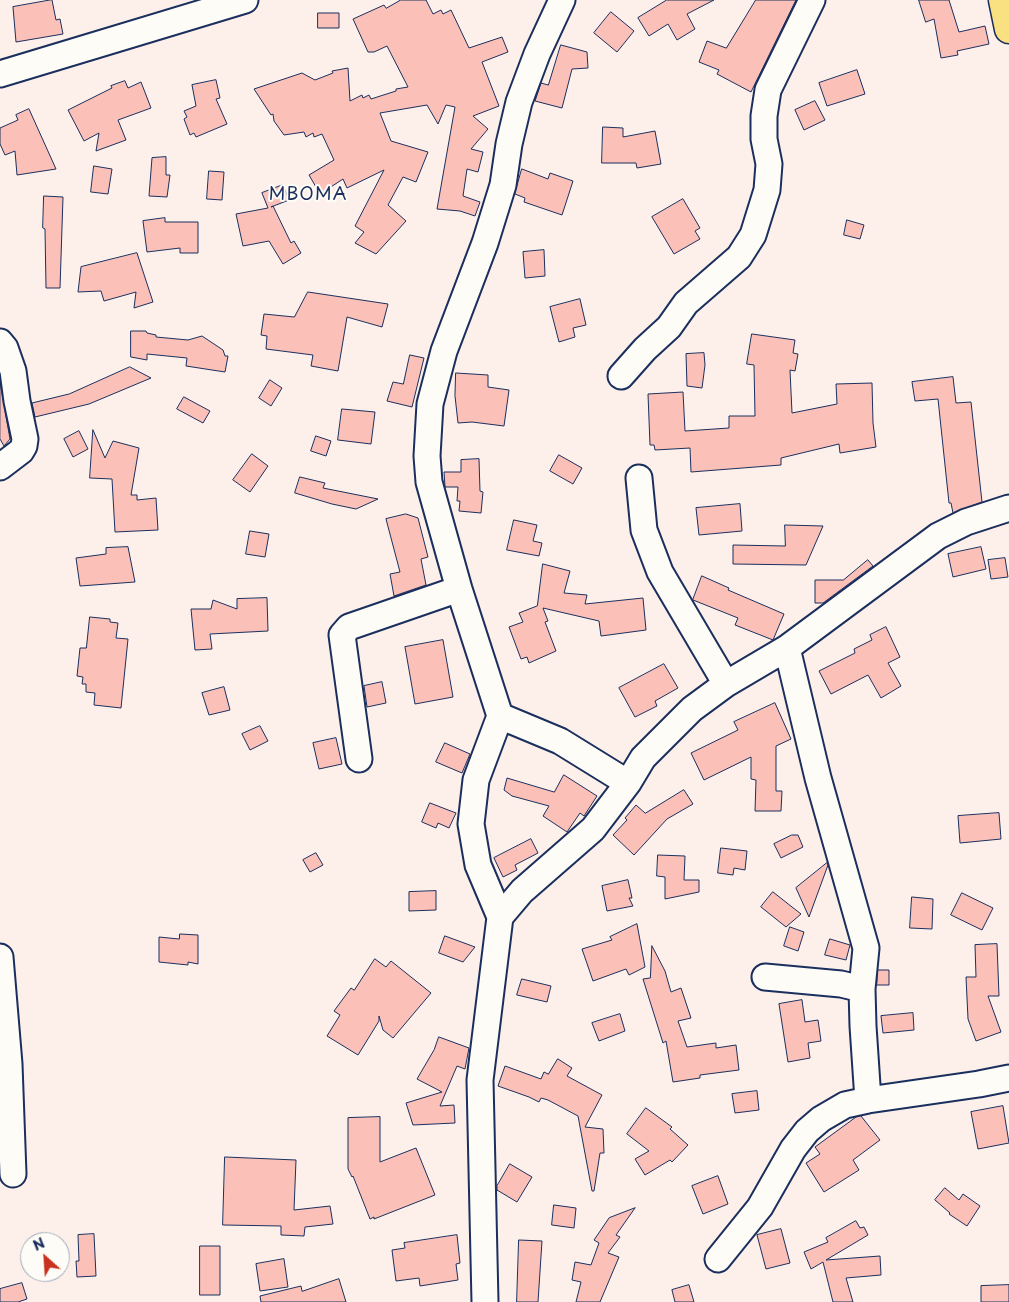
<!DOCTYPE html>
<html>
<head>
<meta charset="utf-8">
<style>
	body { margin:0 }
	#map { position:relative; width:1009px; height:1302px; overflow:hidden; background:#fdf0ea; font-family:"Playpen Sans",sans-serif }
	canvas { display:block }
	.north { position:absolute; left:20px; top:1232px; width:50px; height:50px; box-sizing:border-box; background:#fdfcf7; border:1px solid #a3aaba; border-radius:50%; rotate:334deg; font-size:14px; font-weight:700; line-height:20px; text-align:center; color:#1b2f5e }
	.north::after { content:''; display:block; margin:auto; width:18px; height:22px; background:#c8321e; clip-path:polygon(50% 0,100% 100%,50% 72%,0 100%) }
</style>
</head>
<body>
<div id="map">
<canvas width="1009" height="1302"></canvas>
<div class="north">N</div>
</div>
<script>
const ctx = document.querySelector('canvas').getContext('2d');
ctx.lineJoin = 'round';
function fillPath(path, color) { ctx.fillStyle = color; ctx.fill(path, 'evenodd'); }
function stroke(path, color, width, dash) { ctx.strokeStyle = color; ctx.lineWidth = width; ctx.lineCap = dash ? 'butt' : 'round'; ctx.setLineDash(dash || []); ctx.stroke(path); }
function write(font, color, halo, rows, align = 'center') {
  ctx.font = font + ' "Playpen Sans",sans-serif'; ctx.lineWidth = 4; ctx.setLineDash([]); ctx.textBaseline = 'middle'; ctx.strokeStyle = halo; ctx.fillStyle = color; for (const [text, x, y, turn = 0] of rows) {
    ctx.save(); ctx.translate(x, y); ctx.rotate((+turn || 0) * Math.PI / 180); ctx.textAlign = isNaN(turn) ? turn : align; if (halo) ctx.strokeText(text, 0, 0); ctx.fillText(text, 0, 0); ctx.restore();
  }
}
const building = new Path2D(`
	M52,0l4,20 4,-1 3,15 -47,8 -3,-35z
	M401,0h25l7,14 8,-4 2,4 8,-4 18,38 33,-11 6,15 -26,10 17,44 -26,10 15,13 -17,20 12,3 -5,20 -11,-3 -4,27 17,6 -5,14 -15,-5 -23,-2 18,-102 -9,-2 -8,19 -11,-19 -47,8 11,28 37,11 -12,30 -13,-5 -15,28 18,16 -30,33 -21,-11 9,-11 -9,-6 29,-56 -37,18 -4,-9 -23,15 -11,-19 25,-15 -12,-26 -8,3 -1,-4 -7,4 -2,-5 -20,3 -10,-14 -1,-7 -2,1 -17,-26 48,-16 13,7 18,-7 -1,-2 16,-3 2,33 12,-6 1,3 6,-3 2,4 25,-8v-2l12,-2 -21,-41 -13,6h-6l-15,-33 31,-14 2,3z
	M667,0h47l-27,14 8,15 -18,11 -9,-16 -19,12 -11,-18z
	M756,0h40l-45,92 -34,-18 2,-4 -20,-8 8,-21 19,7z
	M919,0h30l10,32 26,-6 4,18 -32,7 1,4 -17,3 -7,-39 -8,3z
	M611,12l23,19 -17,21 -23,-19z
	M318,13h21v15h-21z
	M561,45l26,7 1,16 -16,1 -10,39 -27,-7 6,-18 7,2z
	M857,70l8,24 -38,12 -8,-23z
	M216,80l4,18 -4,1 11,25 -31,13 -2,-4 -4,2 -6,-16 3,-2 -3,-6 12,-5 -4,-21z
	M125,81l3,7 13,-6 10,26 -33,12 8,20 -30,11 3,-18 -15,8 -16,-31 44,-22 -1,-2z
	M815,101l10,19 -21,10 -9,-20z
	M29,109l27,60 -39,6 -2,-24 -10,4 -5,-11v-16l18,-8 -2,-5z
	M603,127l20,1v9l32,-6 6,33 -24,4 -1,-5h-34z
	M166,157v18h4l-3,22 -18,-1 3,-38z
	M94,166l18,3 -4,25 -17,-2z
	M522,169l26,10 2,-6 23,8 -11,34 -38,-13 1,-4 -10,-4z
	M209,171l15,1 -2,28 -15,-1z
	M283,185l6,15 -18,7 2,-1 18,37 3,-2 7,12 -18,11 -14,-23 -26,5 -7,-32 32,-6 -6,-15z
	M44,196l19,1 -3,91h-14l-1,-59 -2,-1z
	M683,199l17,29 -5,3 5,8 -26,15 -22,-37z
	M165,218v4h33v31h-18v-5l-33,4 -4,-31z
	M847,220l17,5 -4,14 -16,-4z
	M544,250l1,26 -20,2 -2,-26z
	M137,253l16,49 -19,6 2,-16 -32,9 -3,-10 -23,1 3,-25z
	M308,292l80,12 -6,23 -35,-10 -9,54 -27,-5 2,-11 -47,-6 1,-13 -6,-1 3,-21 30,3z
	M580,299l6,26 -13,3 2,9 -16,5 -9,-35z
	M131,331h15l1,2 9,2v2l32,3 14,-4 21,14 2,6h3l-3,16 -39,-6 1,-8 -40,-4v6l-16,-3z
	M752,334l43,6 -2,13 5,1 -3,17 -5,-1 2,43 45,-9 -1,-20 36,-1 1,40 3,24 -36,6 -1,-9 -58,14v7l-90,7 -1,-24 -35,2 -1,-5h-4l-2,-51 35,-2 2,39 44,-3v-12h26l-1,-51 -7,-1z
	M704,353l1,12 -3,23 -15,-2 -1,-32z
	M410,355l14,3 -12,49 -25,-6 6,-19 10,2z
	M130,367l21,11 -62,26 -54,13 -3,-14 37,-9z
	M456,373l32,2v12l21,3 -5,36 -32,-4 -14,1 -3,-27z
	M953,377l3,26 15,-1 11,100 -29,11 -2,-10h-2l-11,-104 -23,2 -3,-19z
	M270,380l12,8 -11,18 -12,-8z
	M0,382l10,57 -6,7 -4,-7z
	M184,397l26,14 -7,12 -26,-14z
	M342,409l33,3 -4,32 -33,-4z
	M93,430l12,28 8,-17 26,7 -8,47h6v5l19,-2 2,32 -43,2 -3,-53 -22,-1z
	M79,431l9,18 -15,8 -9,-18z
	M316,436l15,5 -5,15 -15,-5z
	M252,454l16,12 -18,26 -17,-12z
	M559,455l23,13 -9,16 -23,-13z
	M479,459l1,32 3,1 -2,21 -22,-2 1,-10h-3l1,-14h-13l-1,-15h17v-12z
	M300,477l25,6 -2,5 55,11 -22,10 -24,-5 -37,-11z
	M740,504l2,27 -43,4 -3,-27z
	M406,514l12,4 10,39 -7,2 5,26 -32,11 -4,-22 10,-2 -14,-53z
	M514,520l23,5 -4,16 9,2 -3,13 -32,-6z
	M785,525l38,1 -17,39 -73,-1v-19l52,1z
	M250,531l19,3 -4,23 -19,-3z
	M128,547l7,35 -55,4 -4,-28 30,-4v-6z
	M981,547l5,22 -33,8 -5,-23z
	M1005,558l3,19 -17,2 -3,-19z
	M868,560l5,6 -50,37h-8v-23h28z
	M543,564l27,7 -6,22 23,2 -2,9 58,-6 3,32 -45,6 -2,-15 -56,-13 5,13 -3,1 11,29 -27,12 -2,-6 -6,2 -12,-32 14,-5 -4,-9 18,-7z
	M702,576l27,12 -1,2 56,24 -11,26 -38,-15 3,-7 -45,-18z
	M267,598l1,33 -58,3 2,15 -17,1 -4,-41h20l2,-9 24,9v-10z
	M90,617l20,2v3l8,1 -2,15 12,1 -7,69 -27,-3 1,-12 -9,-1v-8h-4l1,-7 -6,-1 3,-28h6z
	M886,627l14,30 -12,6 13,23 -20,12 -13,-23 -37,19 -12,-23 36,-18 -1,-4 18,-9 -2,-5z
	M443,640l10,57 -38,7 -10,-57z
	M664,664l14,24 -23,13 2,5 -22,11 -16,-29z
	M382,682l4,21 -19,4 -3,-21z
	M224,687l6,23 -21,5 -7,-22z
	M775,703l16,36 -15,7v45h6l-1,20h-26l1,-31 -5,-1v-22l-47,23 -13,-27 47,-23 -4,-8z
	M260,726l8,15 -18,9 -8,-16z
	M336,738l6,26 -23,5 -6,-26z
	M445,743l25,11 -8,19 -26,-11z
	M564,775l33,21 -13,20 -4,-3 -13,19 -24,-16 6,-10 -37,-10 -8,-6 3,-12 47,14z
	M684,790l9,14 -26,15 -33,36 -21,-20 14,-15 -2,-2 11,-13 9,8z
	M430,803l26,10 -7,15 -11,-5 -2,5 -14,-6z
	M999,813l2,26 -41,4 -2,-27z
	M792,835h6l5,12 -22,11 -7,-14z
	M531,839l7,14 -23,12 2,5 -14,7 -9,-19z
	M721,848l26,3 -2,19 -11,-2 -1,7 -15,-2z
	M316,853l7,12 -13,7 -7,-12z
	M658,855l27,1 -1,24h15v12l-34,7v-22l-8,-1z
	M827,863l1,2 -19,52 -13,-29z
	M628,880l4,18h-3l4,8 -26,5 -5,-25z
	M436,891v19l-27,1v-19z
	M773,892l28,22 -15,13 -25,-20z
	M962,893l31,15 -11,22 -31,-15z
	M912,897l21,2 -1,30 -22,-1z
	M637,924l8,43 -16,8 -3,-6 -33,12 -11,-32 30,-9 -2,-3z
	M790,927l14,5 -6,19 -14,-5z
	M180,934l18,1v29l-10,-2v3l-29,-3v-25l20,2z
	M445,936l30,11 -12,15 -24,-9z
	M830,939l20,6 -4,15 -21,-5z
	M997,944l2,52h-11l13,36 -25,9 -8,-22 -2,-42h10l-1,-32z
	M652,946l13,25 6,21 10,-4 10,30 -13,3 9,26 29,-4v5l20,-3 3,25 -39,5v3l-27,4 -7,-41 -3,2 -20,-64 7,-1z
	M375,959l11,8 5,-6 40,32 -38,45 -10,-8 -4,-14v5l-21,34 -31,-19 13,-21 -6,-4 17,-23 3,2z
	M878,970h11v15h-12z
	M522,979l29,7 -4,16 -30,-7z
	M802,1000l3,22 13,-2 3,21 -13,2 2,15 -22,4 -9,-58z
	M913,1013l1,17 -31,3 -2,-17z
	M620,1014l5,17 -26,10 -7,-18z
	M439,1037l30,11 -4,21 -8,-3 -17,40 14,-1 1,18 -42,2 -7,-22 36,-11 -25,-13 17,-29z
	M558,1059l14,9 -5,8 35,19 -17,32 18,2 1,24h-4l-6,38h-2l-14,-75 -30,-16 -7,-2 -2,4 -10,-5 -31,-11 7,-20 36,13 3,-7 4,2z
	M757,1091l2,19 -24,3 -3,-19z
	M1003,1106l6,37 -31,6 -7,-37z
	M646,1108l26,19 -2,2 18,16 -16,17 -2,-2 -25,15 -10,-16 14,-8 -22,-17z
	M861,1116l19,24 -27,20 6,10 -35,22 -18,-29 14,-9 -5,-7 41,-30z
	M380,1117v45l36,-14 19,47 -61,24v-2l-4,2 -17,-43 -1,1 -4,-8v-51z
	M225,1157l71,3 -2,50 36,-4 3,18 -28,3 -1,9 -23,-1v-9l-58,-1z
	M510,1164l22,13 -15,25 -20,-12v-4z
	M718,1176l10,28 -25,10 -11,-28z
	M945,1188l14,12 4,-6 17,12 -13,20 -18,-12 1,-1 -15,-13z
	M554,1205l22,3 -2,20 -22,-3z
	M635,1208l-19,27 4,2 -12,16 11,4 -19,45h-24l5,-20 -9,-2 3,-18 16,3 8,-22 -5,-3 15,-22z
	M856,1221l4,7 4,-1 4,8 -42,25 54,-4 1,19 -35,3 7,24h-20l-10,-40 -12,7 -7,-17 24,-10 -2,-4z
	M781,1229l9,34 -24,6 -9,-34z
	M94,1234l2,42 -19,1 -1,-16h3l-1,-26z
	M457,1235l3,28 -4,1 2,16 -38,6 -1,-8 -23,3 -4,-31 13,-2 -1,-5z
	M519,1240l23,1 -4,61h-21z
	M200,1246h20v49h-20z
	M284,1259l4,28 -28,4 -4,-27z
	M339,1279l7,23h-85l-1,-6 41,-10 1,5z
	M22,1283l5,16 -9,3h-18v-13z
	M689,1285l5,17h-19l-3,-12z
	M1009,1285v17h-28v-16z`);
const minor = new Path2D(`
	M0,74l245,-74
	M0,342l5,6 8,23 4,30 8,38 -1,7 -3,5 -21,16
	M621,376l24,-27 24,-22 17,-24 53,-46 14,-22 14,-45 2,-26 -5,-25v-23l4,-26 44,-90
	M639,478l5,52 16,42 66,112
	M787,648l31,130 48,170 -4,41 1,37 5,74
	M500,716l60,25 68,42
	M359,759l-17,-124 7,-8 110,-38
	M500,917l-22,-52 -7,-41 5,-44 24,-64 -41,-127 -30,-107 -2,-26 3,-52 14,-53 41,-108 18,-58 6,-41 10,-42 18,-48 25,-54
	M0,957l9,107 4,110
	M765,977l76,7 21,5
	M718,1259l42,-52 33,-58 14,-18 14,-12 24,-14 23,-5 111,-16 30,-6
	M485,1302l-5,-222 20,-163 22,-26 71,-62 35,-46 15,-25 49,-49 34,-25 61,-36 151,-112 28,-14 43,-14`);
const highway = new Path2D(`
	M1003,0l6,29`);
const quarterNames = [
	["MBOMA",308,195]
];
fillPath(building, '#fbc0b7');
stroke(building, '#1b2f5e', 1);
stroke(minor, '#1b2f5e', 29);
stroke(highway, '#1b2f5e', 31);
stroke(minor, '#fdfcf7', 25);
stroke(highway, '#f9e181', 28);
ctx.letterSpacing = '1px';
write('18px', '#1b2f5e', '#fdfcf7', quarterNames);
ctx.letterSpacing = '0px';
</script>
</body>
</html>
